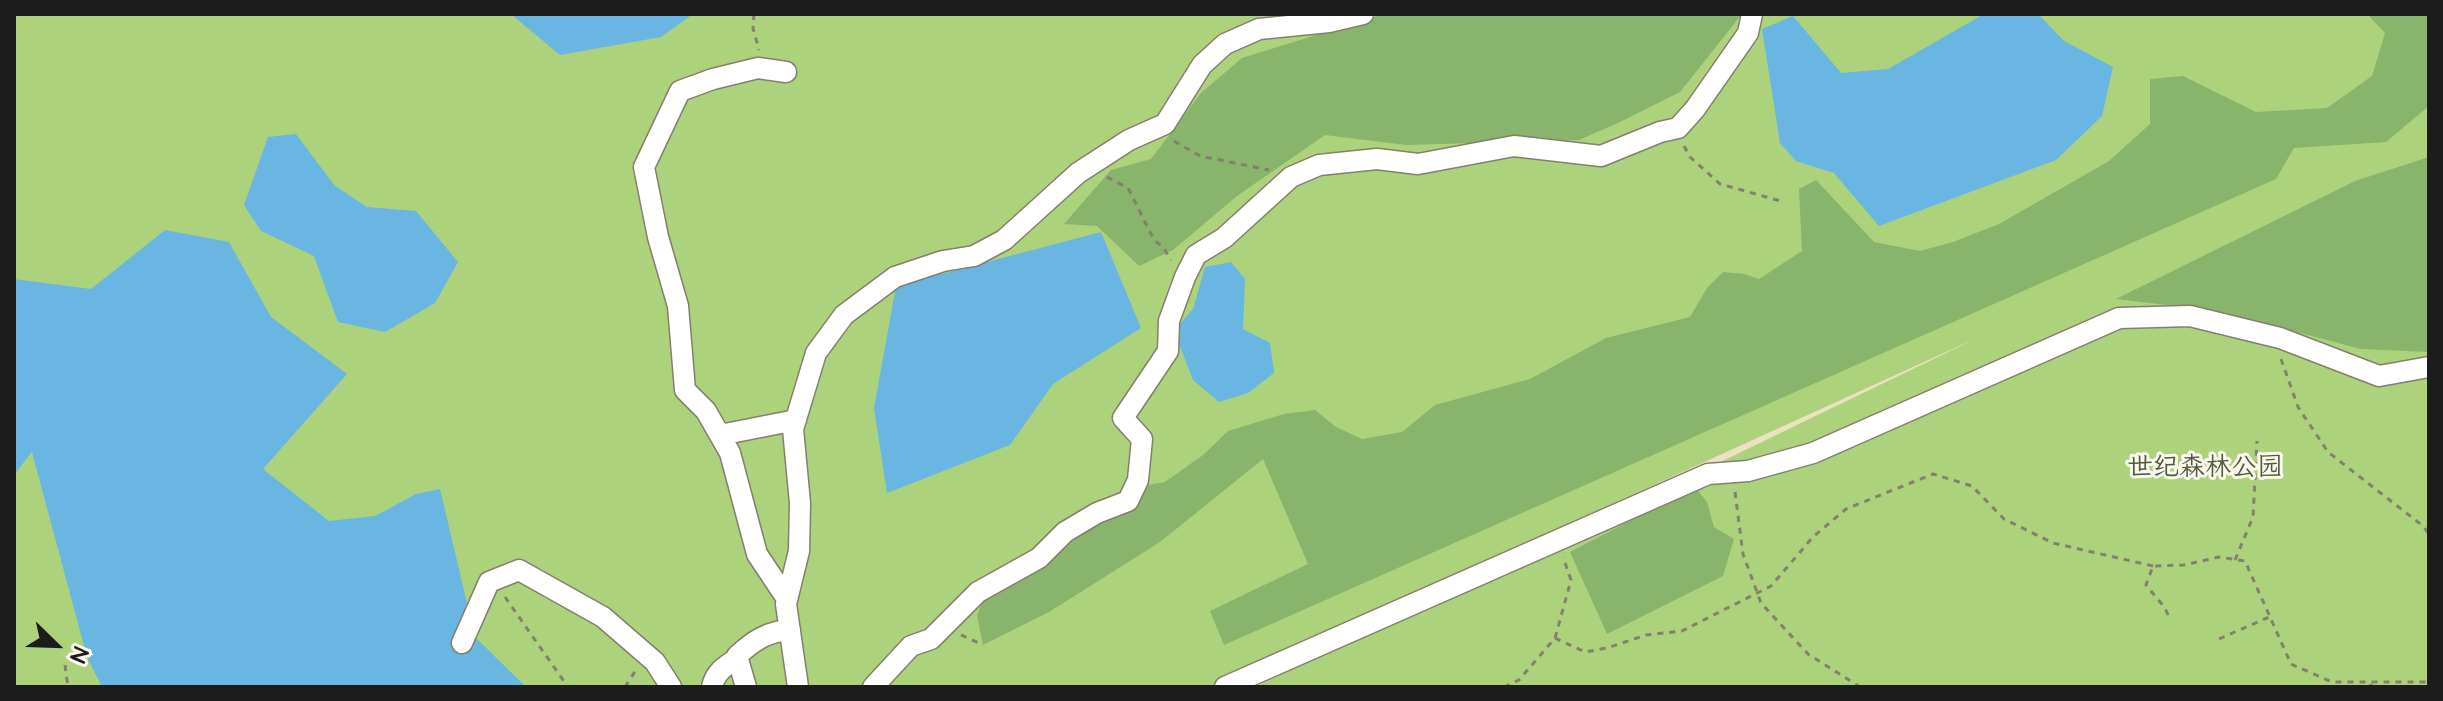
<!DOCTYPE html>
<html>
<head>
<meta charset="utf-8">
<style>
	body { margin:0 }
	#map { position:relative; width:2443px; height:701px; overflow:hidden; background:#ece2c0; font-family:"Architects Daughter",sans-serif }
	canvas { display:block }
	.frame { position:absolute; inset:0; border:16px solid #1c1c1c; pointer-events:none }
	.north { position:absolute; left:16px; top:605px; width:80px; height:80px; -webkit-text-stroke:6px #fbf7ec; paint-order:stroke; rotate:113deg; font-size:22px; font-weight:700; line-height:32px; text-align:center; color:#1c1c1c }
	.north::after { content:''; display:block; margin:auto; width:28px; height:36px; background:#1c1c1c; clip-path:polygon(50% 0,100% 100%,50% 72%,0 100%) }
</style>
</head>
<body>
<div id="map">
<canvas width="2443" height="701"></canvas>
<div class="frame"></div>
<div class="north">N</div>
</div>
<script>
const ctx = document.querySelector('canvas').getContext('2d');
ctx.lineJoin = 'round';
function fillPath(path, color) { ctx.fillStyle = color; ctx.fill(path, 'evenodd'); }
function stroke(path, color, width, dash) { ctx.strokeStyle = color; ctx.lineWidth = width; ctx.lineCap = dash ? 'butt' : 'round'; ctx.setLineDash(dash || []); ctx.stroke(path); }
function write(font, color, halo, rows, align = 'center') {
  ctx.font = font + ' "Architects Daughter","LXGW WenKai TC",sans-serif'; ctx.lineWidth = 6; ctx.setLineDash([]); ctx.textBaseline = 'middle'; ctx.strokeStyle = halo; ctx.fillStyle = color; for (const [text, x, y, turn = 0] of rows) {
    ctx.save(); ctx.translate(x, y); ctx.rotate((+turn || 0) * Math.PI / 180); ctx.textAlign = isNaN(turn) ? turn : align; if (halo) ctx.strokeText(text, 0, 0); ctx.fillText(text, 0, 0); ctx.restore();
  }
}
const green = new Path2D(`
	M14,14h2415v673h-1174l724,-350 -769,350h-1196z`);
const forest = new Path2D(`
	M1384,14h358l-62,78 -62,31 -39,17 -173,5 -81,-10 -88,61 -64,54 -34,16 -42,-40 -33,-2 47,-54 40,-11 50,-66 41,-35z
	M2367,14h62v92l-43,36 -92,6 -18,31 -1052,466 -14,-34 98,-47 -45,-105 -103,83 -111,70 -66,33 -6,-29 5,-14 82,-58 39,-22 39,-36 23,-4 38,-27 25,-24 56,-17 31,-4 21,17 26,12 40,-7 33,-27 95,-26 76,-41 84,-21 17,-29 16,-16 21,2 15,5 43,-28 -3,-62 17,-9 58,62 46,9 33,-9 46,-18 110,-63 41,-37v-45l33,-3 73,36 71,-4 45,-32 13,-43z
	M2429,157v195l-68,-3 -144,-38 -101,-12 239,-118z
	M1695,487l12,15 7,25 20,12 -11,37 -116,58 -37,-82z`);
const water = new Path2D(`
	M511,14h182l-32,23 -101,18z
	M1984,14h54l26,27 49,26 -11,49 -46,44 -177,66 -45,-53 -38,-12 -16,-18 -18,-114 31,-13 48,57 47,-4z
	M296,134l39,52 32,21 49,4 42,51 -23,41 -50,29 -47,-10 -24,-66 -53,-25 -17,-26 24,-68z
	M165,230l64,12 42,75 76,57 -84,95 66,52 46,-5 41,-22 24,-5 35,148 51,50h-424l-15,-30 -55,-205 -18,23v-196l77,10z
	M1101,232l40,96 -88,56 -43,61 -123,48 -13,-85 22,-122z
	M1231,262l14,17 -2,50 27,14 4,30 -26,20 -29,9 -26,-22 -19,-49 19,-22 12,-42z`);
const path = new Path2D(`
	M754,14l-1,14 6,22
	M1174,141l26,15 69,14
	M1684,146l6,11 30,27 64,18
	M1107,177l21,11 26,52 9,7 8,13
	M2281,359l17,48 30,45 95,74 6,8
	M1735,492l8,62 18,49 47,51 52,33
	M2235,560l18,-43 4,-76
	M505,597l63,90
	M2168,615l-3,-7 -19,-23 7,-19 31,-1 35,-8 26,4 46,103 41,18h97
	M961,635l22,10
	M1555,638l30,14 22,-4 39,-13 36,-4 89,-45 42,-49 33,-28 87,-35 39,12 32,33 49,24 100,23
	M2219,639l50,-22
	M65,665l3,22
	M625,687l11,-17
	M1504,687l15,-7 36,-42 16,-58 -8,-23
	M2367,687l8,-3`);
const minor = new Path2D(`
	M786,72l-28,-4 -45,11 -33,12 -36,76 14,70 20,69 7,84 21,21 24,42 27,101 30,45
	M720,435l76,-15
	M462,643l27,-61 30,-12 84,47 52,45 16,25
	M712,687c3,-15 13,-21 26,-29
	M746,687l-9,-31c16,-15 31,-25 53,-26
	M798,687l-12,-83 13,-53 1,-48 -7,-74 23,-76 28,-38 51,-38 48,-16 31,-5 30,-16 74,-67 51,-33 36,-16 37,-59 23,-21 34,-15 70,-7 34,-8
	M873,687l38,-41 20,-7 47,-47 61,-34 26,-26 32,-19 31,-12 10,-21 4,-41 -19,-21 45,-67 1,-30 16,-44 11,-22 28,-17 67,-61 28,-12 58,-6 41,5 96,-18 87,10 59,-24 18,-4 17,-19 53,-76 4,-19
	M1225,687l483,-213 40,-3 65,-18 306,-135 71,-2 90,22 99,38 50,-9`);
const parkNames = [
	["世纪森林公园",2205,470]
];
fillPath(green, '#acd27c');
fillPath(forest, '#89b46c');
fillPath(water, '#69b6e2');
stroke(minor, '#847f6e', 23);
stroke(path, '#847f6e', 3, [6, 6]);
stroke(minor, '#fff', 20);
write('26px', '#4e5c3e', '#fbf7ec', parkNames);
</script>
</body>
</html>
